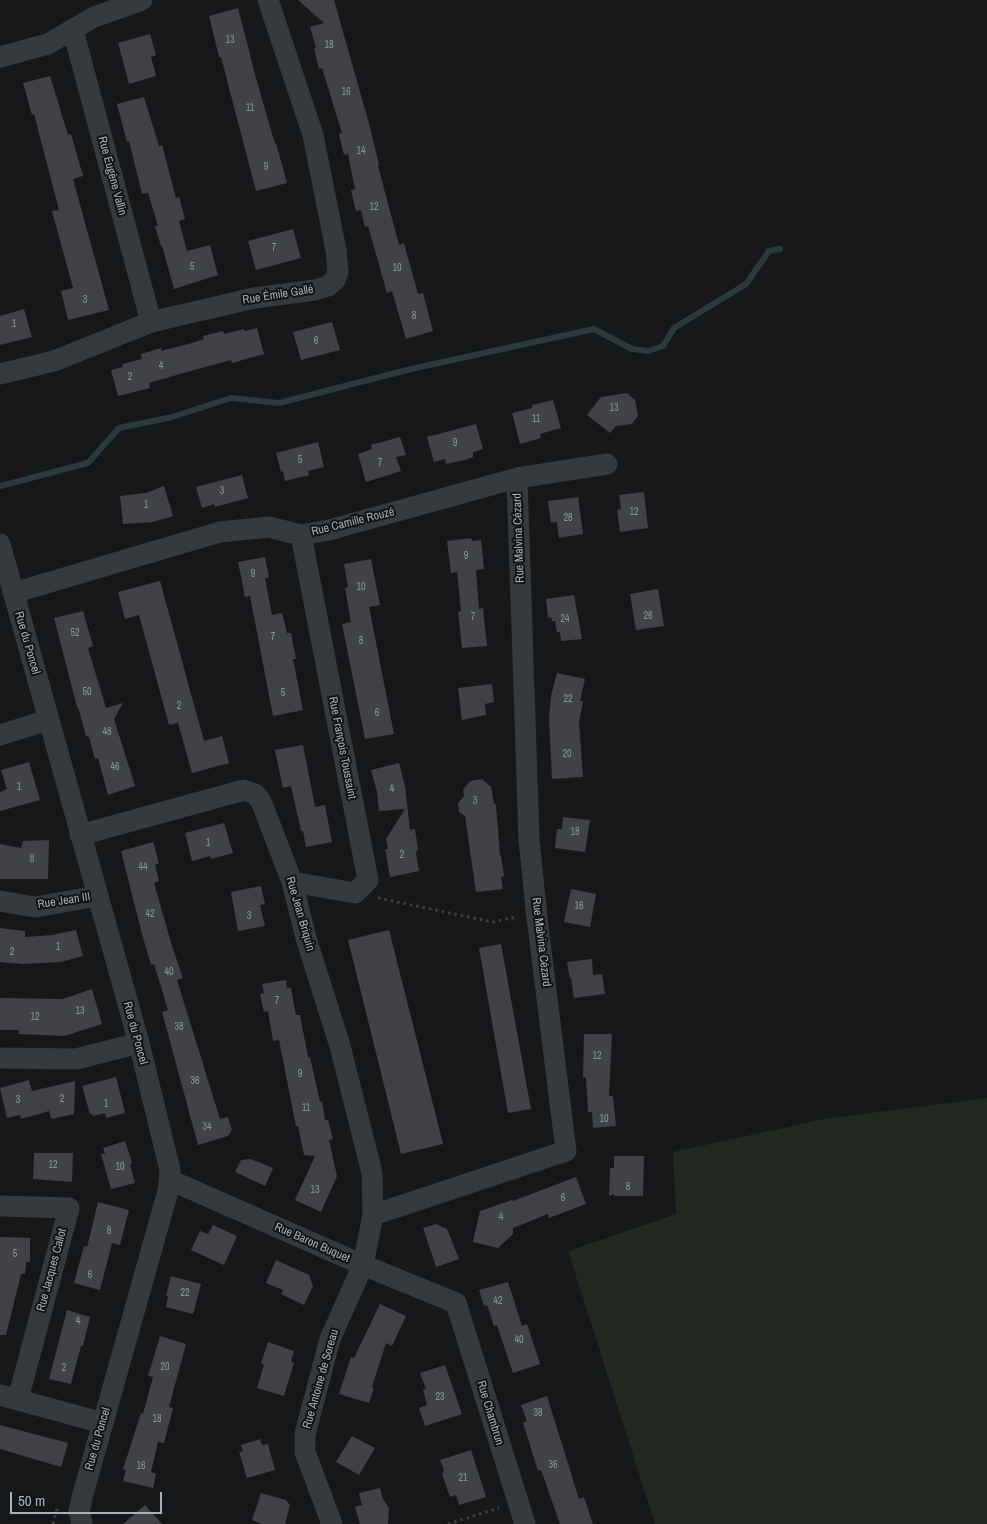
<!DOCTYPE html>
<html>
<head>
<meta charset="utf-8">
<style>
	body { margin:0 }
	#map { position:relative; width:987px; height:1524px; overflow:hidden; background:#161718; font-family:"Archivo Narrow",sans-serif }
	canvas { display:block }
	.scale { position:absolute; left:10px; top:1492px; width:152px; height:22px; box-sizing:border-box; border:2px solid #a7b2b9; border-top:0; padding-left:6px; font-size:15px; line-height:18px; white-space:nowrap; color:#a7b2b9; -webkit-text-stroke:4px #111213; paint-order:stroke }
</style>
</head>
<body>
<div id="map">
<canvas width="987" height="1524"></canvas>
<div class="scale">50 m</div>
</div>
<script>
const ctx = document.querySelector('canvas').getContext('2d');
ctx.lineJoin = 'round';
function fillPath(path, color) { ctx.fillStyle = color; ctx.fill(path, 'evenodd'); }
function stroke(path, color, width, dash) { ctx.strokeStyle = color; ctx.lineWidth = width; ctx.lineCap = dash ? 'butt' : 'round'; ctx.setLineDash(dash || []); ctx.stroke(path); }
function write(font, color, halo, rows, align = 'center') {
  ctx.font = font + ' "Archivo Narrow",sans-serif'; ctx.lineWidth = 4; ctx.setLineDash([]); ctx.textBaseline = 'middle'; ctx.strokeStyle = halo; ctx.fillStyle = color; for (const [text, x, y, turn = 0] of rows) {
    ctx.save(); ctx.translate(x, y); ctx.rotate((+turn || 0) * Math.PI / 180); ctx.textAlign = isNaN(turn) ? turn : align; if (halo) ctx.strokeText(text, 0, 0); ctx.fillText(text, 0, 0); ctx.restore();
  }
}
const green = new Path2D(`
	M987,1098v426h-332l-87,-273 108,-37 -3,-62 151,-33z`);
const stream = new Path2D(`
	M0,486l88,-23 31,-35 53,-11 59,-19 48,5 132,-34 183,-40 38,20 16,2 15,-5 11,-18 72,-44 23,-33 11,-2`);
const building = new Path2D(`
	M298,0h36l36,127 9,38 -1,1 21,79 5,-2 14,51 5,-1 10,38 -27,8 -14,-48 -5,2 -19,-67 -3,1 -4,-17 -5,1 -5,-21 4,-1 -7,-35 -4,1 -5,-21 3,-1 -20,-65 -3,1 -5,-20 2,-1 -6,-21 14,-4z
	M238,8l18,70 19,66 1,-1 11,40 -31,8 -35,-134h-2l-10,-41z
	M150,34l6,21 -5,2 5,19 -27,8 -11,-41z
	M50,76l18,59 3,-1 12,42 -10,3 36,131 -41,10 -7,-29 12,-3 -21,-77 7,-1 -25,-96 -2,1 -9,-32z
	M144,97l15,49 3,-1 14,53 3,-1 6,22 -6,2 8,30 23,-6 8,30 -44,14 -12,-43h-1l-6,-20h3l-10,-33 -6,1 -13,-53 -2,1 -10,-38z
	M293,229l8,29 -45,12 -8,-29z
	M24,309l8,28 -32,8v-29z
	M332,322l8,28 -39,10 -8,-28z
	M257,328l7,26 -32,9 -1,-3 -51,14 -31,9 1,5 -32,8 -7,-26 12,-3 -1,-3 20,-5 -1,-5 20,-6v3l31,-8 12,-4 -1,-3 20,-5 1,3 20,-5 1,2z
	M627,393l8,7 3,16 -6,8 -16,2 -6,7 -23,-18 14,-18z
	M553,400l8,28 -21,6 1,4 -21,6 -8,-31 20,-5v-3z
	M476,424l7,25 -10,3v5l-8,3 -19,4 -1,-5 -11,3 -7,-25z
	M400,437l6,18 -10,2 5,14 -35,11 -8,-28 14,-5 -1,-4z
	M318,442l6,25 -16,4 1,4 -24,6 -2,-10 -2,1 -5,-19z
	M242,475l6,23 -33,9 -1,-3 -12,4 -6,-21z
	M164,486l9,30 -20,6 -30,2 -3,-28 26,-3z
	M644,492l4,36 -28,4 -3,-22 4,-1 -2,-14z
	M578,497l5,37 -24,4 -2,-16 -6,1 -3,-22z
	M471,538l1,3 9,-1 3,29 -8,1 3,39 4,-1 4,38 -25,2 -4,-36 3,-1 -4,-39 -6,1 -4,-32z
	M265,557l4,20 -4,1 7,37 10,-2 5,20h4l5,26h-3l10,51 -30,6 -23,-120 -5,1 -7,-35z
	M371,559l9,46 -11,2 25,127 -29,5 -23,-115 9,-2 -6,-34 3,-1 -4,-23z
	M160,581l44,160 18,-5 7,27 -37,10 -14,-50 -9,2 -30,-110 -14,4 -7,-27z
	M658,589l6,37 -28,4 -6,-36z
	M574,595l8,44 -21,2 -1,-9h-3l-2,-11h-3l-1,-4 -3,1 -2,-19z
	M83,611l10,35 -5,2 18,60 17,-5 -9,16 21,67 -27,9 -10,-37 -3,1 -6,-22 -3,-1 -8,-29h-1l-23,-89z
	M557,673l28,6 -5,22h3l-4,21 4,55 -31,2 -3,-61 2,-22z
	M492,684l2,18 -9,2 1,11 -24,5 -4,-32z
	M303,745l12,62 10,-2 7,37 -26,5 -3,-16h-2l-10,-45 -8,2 -8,-38z
	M29,762l11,38 -40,11v-19l7,-3 -6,-19z
	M399,763l6,23 5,44 5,-1 3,20 -2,4 3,18 -29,6 -5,-28h3l-2,-10 19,-30 -26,2 -2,-19 -6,-22z
	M482,779l9,8 3,17 2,1 4,51h1l3,20 -3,1 2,12 -27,3 -11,-76 -6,-4 -1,-9 6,-7 -1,-6 7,-9z
	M563,817l27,3 -5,32 -30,-4 2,-19h5z
	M224,823l9,30 -22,6 -1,-3 -18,5 -7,-28z
	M49,840l-1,39h-48v-35l21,4 2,-7z
	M153,842l6,21 -4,2 4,16 -5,2 18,63 11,32 -6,2 43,139 8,-2 4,13 -4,6 -30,9 -36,-133 6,-2 -14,-46 -3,1 -9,-31 -21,-83z
	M261,886l4,18 -5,1 5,21 -27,5 -7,-39z
	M571,889l25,5 -6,33 -26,-5z
	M0,928l25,3v6l27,-2 24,-5 7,26 -22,6 -38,2 -23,-2z
	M389,930l54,214 -42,10 -53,-214z
	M501,944l30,165 -23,4 -29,-165z
	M592,959l1,16 9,-1 3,20 -31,4 -3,-20 -1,1 -3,-17z
	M286,980l1,8h4l5,27h4l8,42h2l10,45 2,-1 3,19h3l5,19 -4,1 8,36 -16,36 -26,-12 20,-44 -11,-1 -6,-29h-2l-17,-86 -6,1 -5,-30 -4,1 -4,-18 4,-1 -2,-9z
	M92,989l10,35 -38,12 -46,-2 1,-4h-19v-32l63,1z
	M584,1034h28l-3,62h4l3,30 -23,2 -1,-16h-4l-2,-34 -3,-1z
	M116,1077l9,36 -19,5 -1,-5 -12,3 -1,-2h-2l-8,-28z
	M29,1080l3,11 43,-10 -1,33 -23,5 -2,-8 -28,8 -1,-4 -13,3 -7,-30z
	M125,1141l7,22 -2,1 5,19 -24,6 -10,-35h4l-2,-6z
	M34,1153h39l-1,29 -39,-3z
	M614,1156h30l-1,40h-29v-2l-5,2 1,-28h4z
	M251,1159l22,9 -8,18 -30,-14 6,-12z
	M576,1177l10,27 -37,14 -1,-4 -35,14v6l-15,14 -25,-6 7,-31 32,-11 1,1z
	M98,1202l31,8 -9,35 -8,-2 -12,47 -26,-7 10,-37 3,1z
	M436,1224l11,5 12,30 -23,8 -13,-39z
	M213,1225l24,11 -13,29 -33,-15 9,-19 8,3z
	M0,1237l30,1v24h-4l-1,12h-4l-15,61h-6z
	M276,1260l33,15 4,11 -9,19 -23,-11 2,-4 -17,-7z
	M171,1276l30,8 -8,30 -27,-7 2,-11h-2z
	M508,1282l14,44 5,-2 13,40 -27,9 -16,-48 -3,1 -7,-21 -3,1 -5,-16z
	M380,1304l26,12 -14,30 -6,-3 -14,44 2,1 -5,15 -30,-9 12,-37 3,1z
	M67,1310l23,7 -7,29h-2l-10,38 -22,-5z
	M160,1336l26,8 -17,63 4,1 -9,35 -6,-1 -7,30 5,2 -3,14 -30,-7 3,-11 -3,-1 18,-56 2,1 10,-37 -5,-1z
	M268,1342l26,9 -3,10 3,2 -10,33 -27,-8 7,-23 -3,-2z
	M445,1365l17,49 -37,12 -6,-18 8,-3 -4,-15 3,-1 -6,-16z
	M547,1396l32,103 5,-2 9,27h-33l-19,-54 -3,1 -15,-48 4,-2 -6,-16z
	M0,1425l68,18 -7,24 -61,-18z
	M352,1436l23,12 -16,27 -23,-13z
	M260,1439l2,6 6,-1 7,26 -28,8 -8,-26 4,-1 -2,-6z
	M471,1450l15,47 -27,8 -3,-10 -6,2 -8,-23 2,-4 -4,-10z
	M380,1488l3,11 6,9 -1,16h-28l-5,-17 7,-2 -3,-12z
	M261,1493l25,7 4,5 -5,19h-23l-10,-4z
	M145,1505l17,19h-39z`);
const path = new Path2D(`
	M378,898l115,24 23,-5
	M53,1524l4,-15
	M448,1524l51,-16`);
const minor = new Path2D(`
	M73,30l78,292
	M0,57l48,-13 46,-27 48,-17
	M0,374l54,-13 97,-39 103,-24 61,-8 13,-4 7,-6 3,-8 -2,-22 -23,-115 -45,-135
	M0,544l139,499 31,127 -2,21 -85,303 -4,17 3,13
	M13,593l207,-61 49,-5 32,8 28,-5 188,-52 90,-14
	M0,735l48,-15
	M80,835l164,-45 11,4 6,7 31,81 14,56 34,108 32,127 1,42
	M292,882l63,11 13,-13 -67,-345
	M0,901l35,6 63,-11
	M0,1058l76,1 63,-16
	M170,1180l193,85 93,38 69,221
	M0,1206l69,2 -51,191
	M0,1395l103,28
	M332,1524l-27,-72v-18l25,-95 33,-74 10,-50 193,-64 -29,-233 -8,-78 -12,-362`);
const numberNames = [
	["13",230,40],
	["18",329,45],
	["16",346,92],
	["11",250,108],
	["14",361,151],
	["9",266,167],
	["12",374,207],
	["7",274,248],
	["5",192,267],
	["10",397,268],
	["3",85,300],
	["8",414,316],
	["1",14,324],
	["6",316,341],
	["4",161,366],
	["2",130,377],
	["13",614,408],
	["11",536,419],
	["9",455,443],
	["5",300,460],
	["7",380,463],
	["3",222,491],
	["1",146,505],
	["12",634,512],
	["28",568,518],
	["9",466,556],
	["9",253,574],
	["10",361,587],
	["26",648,616],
	["7",473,617],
	["24",565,619],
	["52",75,633],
	["7",273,637],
	["8",361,641],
	["50",87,692],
	["5",283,693],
	["22",568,699],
	["2",179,706],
	["6",377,713],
	["48",107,732],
	["20",567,754],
	["46",115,767],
	["1",19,787],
	["4",392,789],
	["3",475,801],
	["18",575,832],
	["1",208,843],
	["2",402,855],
	["8",32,859],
	["44",143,867],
	["16",579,906],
	["42",150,914],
	["3",249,916],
	["1",58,947],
	["2",12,952],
	["40",169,972],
	["7",277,1001],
	["13",80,1011],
	["12",35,1017],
	["38",179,1027],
	["12",597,1056],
	["9",300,1074],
	["36",195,1081],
	["2",62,1099],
	["3",18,1100],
	["1",106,1104],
	["11",306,1108],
	["10",604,1119],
	["34",207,1127],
	["12",53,1165],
	["10",120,1167],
	["8",628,1187],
	["13",315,1190],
	["6",563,1198],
	["4",501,1217],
	["8",109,1231],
	["5",15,1254],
	["6",90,1275],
	["22",185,1293],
	["42",498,1301],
	["4",78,1321],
	["40",519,1340],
	["20",165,1367],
	["2",64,1368],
	["23",440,1397],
	["38",538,1413],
	["18",157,1419],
	["36",553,1465],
	["16",141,1466],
	["21",463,1478]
];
const streetNames = [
	["Rue Eugène Vallin",112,176,75],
	["Rue Émile Gallé",278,295,-9],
	["Rue Camille Rouzé",353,522,-14],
	["Rue Malvina Cézard",519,538,-92],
	["Rue du Poncel",27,643,74],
	["Rue François Toussaint",342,748,79],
	["Rue Jean III",64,901,-9],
	["Rue Jean Briquin",300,914,74],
	["Rue Malvina Cézard",541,942,83],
	["Rue du Poncel",135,1033,75],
	["Rue Baron Buquet",312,1243,24],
	["Rue Jacques Callot",52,1270,-75],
	["Rue Antoine de Soreau",321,1379,-74],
	["Rue Chambrun",490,1413,73],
	["Rue du Poncel",98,1439,-74]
];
fillPath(green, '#212820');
stroke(stream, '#2b3a3d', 6);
fillPath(building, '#404245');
stroke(path, '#3d4144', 3, [2.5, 4]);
stroke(minor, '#373a3d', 21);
write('10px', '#8d969c', null, numberNames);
write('12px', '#a7b2b9', '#111213', streetNames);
</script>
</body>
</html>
